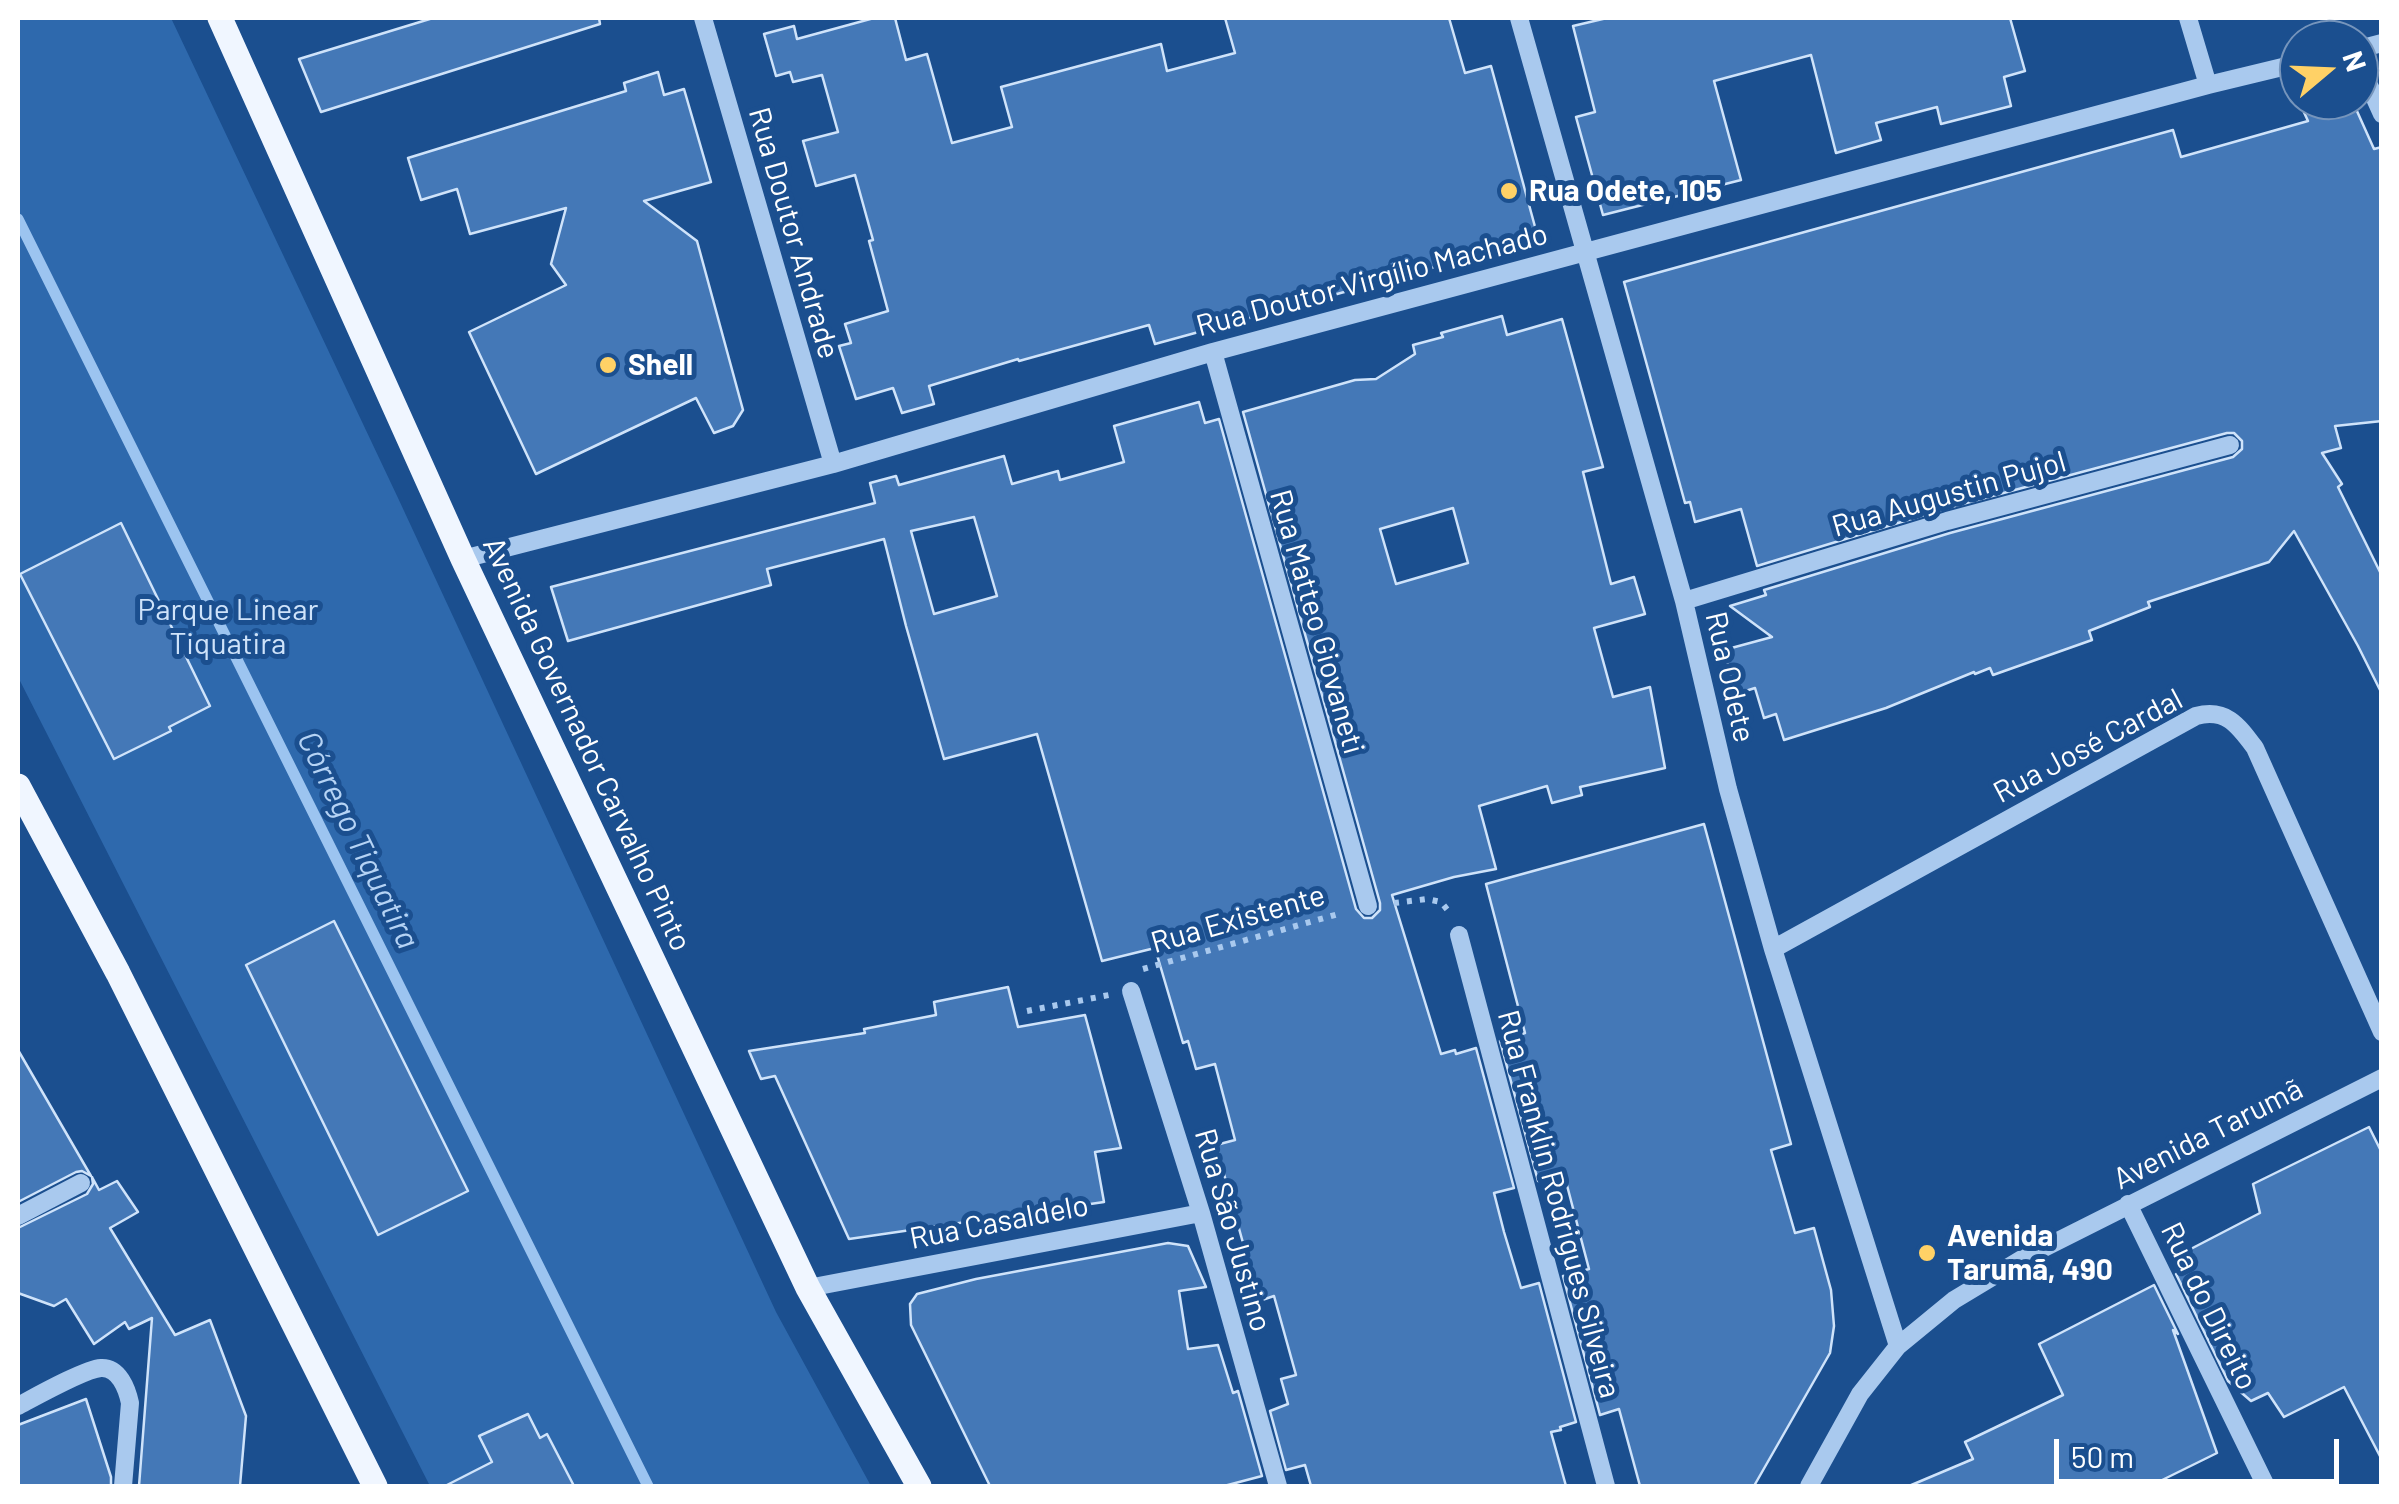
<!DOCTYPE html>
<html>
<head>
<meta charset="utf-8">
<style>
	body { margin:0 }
	#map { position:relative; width:2399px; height:1504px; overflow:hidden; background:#1b4f8f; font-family:Barlow,sans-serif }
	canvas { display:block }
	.frame { position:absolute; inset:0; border:20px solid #fff; pointer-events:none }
	.north { position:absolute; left:2279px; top:20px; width:100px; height:100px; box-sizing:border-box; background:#1b4f8f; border:2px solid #7695bc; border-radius:50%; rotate:71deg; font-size:28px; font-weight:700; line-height:40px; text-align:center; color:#fff }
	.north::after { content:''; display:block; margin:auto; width:35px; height:45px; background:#ffd166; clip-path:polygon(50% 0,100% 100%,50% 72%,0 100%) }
	.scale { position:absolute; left:2054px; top:1439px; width:285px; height:45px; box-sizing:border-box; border:5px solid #fff; border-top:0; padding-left:12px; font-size:30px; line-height:35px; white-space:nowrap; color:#fff; -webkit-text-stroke:8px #1b4f8f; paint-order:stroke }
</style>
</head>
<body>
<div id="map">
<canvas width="2399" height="1504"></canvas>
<div class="frame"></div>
<div class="north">N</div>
<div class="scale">50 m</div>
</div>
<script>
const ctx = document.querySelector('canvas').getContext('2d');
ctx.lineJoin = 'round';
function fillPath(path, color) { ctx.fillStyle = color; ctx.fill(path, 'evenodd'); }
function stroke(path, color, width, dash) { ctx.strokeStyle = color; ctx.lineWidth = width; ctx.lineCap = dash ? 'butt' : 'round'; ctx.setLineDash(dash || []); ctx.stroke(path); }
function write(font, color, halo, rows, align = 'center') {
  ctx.font = font + ' Barlow,sans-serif'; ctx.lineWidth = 10; ctx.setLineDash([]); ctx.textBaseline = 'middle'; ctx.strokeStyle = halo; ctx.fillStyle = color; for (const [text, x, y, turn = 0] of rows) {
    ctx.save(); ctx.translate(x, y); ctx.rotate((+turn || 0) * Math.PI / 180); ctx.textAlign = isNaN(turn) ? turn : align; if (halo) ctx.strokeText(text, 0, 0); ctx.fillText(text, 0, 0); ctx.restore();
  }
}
const green = new Path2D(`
	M18,18h153l227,480 378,814 95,174h-441l-412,-809z`);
const stream = new Path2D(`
	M18,219l630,1267`);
const building = new Path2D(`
	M433,18h166l1,6 -279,88 -22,-53z
	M874,18h21l11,42 21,-6 25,89 60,-16 -11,-40 160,-43 6,27 68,-18 -10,-35h224l16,55 26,-7 46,168 -59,16 1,5 -324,89 -6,-19 -130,36 -1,-2 -89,27 5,18 -32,9 -9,-25 -37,11 -17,-53 12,-3 -6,-19 43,-13 -19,-70 4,-1 -18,-65 -39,11 -13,-45 35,-9 -16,-57 -29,7 -3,-10 -14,4 -12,-42 30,-8 3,13z
	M1607,18h403l15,53 -21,6 7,29 -70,18 -4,-17 -61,16 5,17 -45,13 -25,-98 -97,26 27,99 -138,35 -27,-98 19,-5 -22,-86z
	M658,72l6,23 20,-6 27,93 -67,19 53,40 46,169 -10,16 -19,7 -18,-35 -160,76 -67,-142 97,-47 -15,-21 15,-56 -96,26 -13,-45 -36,11 -13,-42 218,-67 -2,-8z
	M2328,100h24l22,49 8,-2v274l-47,5 6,22 -19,5 20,31 -4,3 44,89v118l-24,-48 -64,-115 -25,31 -121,40 2,5 -61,24 3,9 -99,35 -3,-7 -15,6 -1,-2 -88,36 -102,32 -8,-26 -12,4 -9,-30 -19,6 -12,-44 48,-13 -42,-31 36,-11 -2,-5 186,-57 283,-76 9,-8v-8l-8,-8h-7l-283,76 -187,57 -16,-57 -46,13 -5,-20 -5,1 -61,-221 549,-152 8,27 127,-36 -6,-13z
	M1502,316l5,19 55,-16 41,148 -20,5 28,112 23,-7 11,37 -51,14 19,69 37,-10 15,81 -85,19 2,8 -30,8 -5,-17 -68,20 17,63 -42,8 -62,18 49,159 14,-4 1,4 20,-6 38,140 -20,5 10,39 17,56 18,-5 37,139 -16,5 1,3 -10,2 15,54h-255l-6,-21 -19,5 -16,-59 18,-7 -7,-25 15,-4 -22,-79 -15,5 -43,-156 19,-5 -20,-76 -19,5 -8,-28 -5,2 -28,-95 -53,13 -65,-227 -93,25 -38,-133 -22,-87 -117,30 4,16 -203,56 -17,-54 324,-84 -5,-20 26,-7 3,9 105,-29 8,28 46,-13 2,9 64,-18 -10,-36 85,-24 6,21 14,-4 137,490 8,9h8l8,-8v-7l-137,-491 112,-32 21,-1 39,-25 -2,-9 30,-8 -2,-4zM1453,508l15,55 -72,21 -16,-55zM974,517l23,79 -63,18 -23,-83z
	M121,523l89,183 -41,21 2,4 -57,28 -94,-185z
	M1704,824l87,320 -20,6 24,83 19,-5 17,62 3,36 -4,27 -76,133h-114l-21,-77 -19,6 -37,-139 26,-7 -25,-95 -26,7 -38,-140 25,-8 -39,-149z
	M334,921l134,270 -90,44 -132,-270z
	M1008,987l10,40 67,-12 36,133 -26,4 9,50 -255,37 -74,-163 -14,3 -12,-28 116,-18 -1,-4 72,-14 -2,-13z
	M18,1050l73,126 -9,-5 -6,1 -58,30z
	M2369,1127l13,26v307l-38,-73 -60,30 -16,-24 -17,8 -23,-20 -52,-107 14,-7 -7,-14 77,-40 -7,-29z
	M92,1177l7,13 18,-9 21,31 -28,16 65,107 35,-15 36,96 -6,70h-101l13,-168 -23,11 -4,-7 -31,22 -28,-45 -12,7 -36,-13v-65l69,-34 6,-10z
	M1168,1243l20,3 18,41 -27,4 9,58 30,-4 15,48 5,-2 24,85 -38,10h-234l-79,-161 -1,-21 7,-10 59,-15z
	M2154,1285l24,49 -5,-4 44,123 -67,33h-241l64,-27 -8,-17 98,-47 -24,-51z
	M86,1399l25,78v9h-93v-61z
	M528,1414l12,24 7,-4 27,52h-129l47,-24 -13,-26z`);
const path = new Path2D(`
	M1394,903l33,-4 14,3 9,11
	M1143,969l199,-56
	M1027,1011l82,-16`);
const minor = new Path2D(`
	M703,18l130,446
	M1519,18l165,583 44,188 45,160 125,397
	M2188,18l20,67
	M2359,49l23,-6
	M2359,63l23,51
	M1213,352l155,554
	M463,559l370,-95 380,-112 995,-267 91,-22
	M1684,601l263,-80 283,-76
	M1459,935l147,551
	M1773,949l423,-233c30,-8 42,9 59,32l127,284
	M1131,991l70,222 77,273
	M2128,1204l138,282
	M18,1216l63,-33
	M808,1288l393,-75
	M18,1406c17,-9 67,-37 83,-38 18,-1 26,21 29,35l-7,83
	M1809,1486l51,-92 38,-48 56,-46 68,-41 360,-181`);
const major = new Path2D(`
	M220,18l243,541 345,729 111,198
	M18,786l100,187 257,513`);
const markers = [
	[1509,191,10,"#ffd166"],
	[608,365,10,"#ffd166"],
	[1927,1253,10,"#ffd166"]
];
const poiNames = [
	["Rua Odete, 105",1529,191],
	["Shell",628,365],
	["Avenida",1947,1236],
	["Tarumã, 490",1947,1270]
];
const streetNames = [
	["Rua Doutor Andrade",794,233,74],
	["Rua Doutor Virgílio Machado",1372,280,-15],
	["Rua Augustin Pujol",1949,494,-16],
	["Rua Matteo Giovaneti",1317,622,74],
	["Rua Odete",1730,677,77],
	["Avenida Governador Carvalho Pinto",587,744,65],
	["Rua José Cardal",2088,746,-28],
	["Rua Existente",1238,919,-16],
	["Avenida Tarumã",2208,1134,-27],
	["Rua Franklin Rodrigues Silveira",1559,1204,75],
	["Rua Casaldelo",999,1222,-11],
	["Rua São Justino",1233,1230,74],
	["Rua do Direito",2209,1306,64]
];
const parkNames = [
	["Parque Linear",228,610],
	["Tiquatira",228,644]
];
const waterNames = [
	["Córrego Tiquatira",358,840,64]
];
fillPath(green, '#2e69ad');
stroke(stream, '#9cc4f0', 11);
fillPath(building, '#4478b7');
stroke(building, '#cfe3fa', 2.5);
stroke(path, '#a9c9ee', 6, [5, 8]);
stroke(minor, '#a9c9ee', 18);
stroke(major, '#f0f6ff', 25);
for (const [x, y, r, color] of markers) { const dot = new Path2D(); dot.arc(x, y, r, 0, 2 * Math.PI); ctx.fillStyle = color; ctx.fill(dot); stroke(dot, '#1b4f8f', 4); }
write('bold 30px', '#fff', '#1b4f8f', poiNames, 'left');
write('30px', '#fff', '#1b4f8f', streetNames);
write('30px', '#cfe3fa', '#1b4f8f', parkNames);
write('italic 32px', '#b5d3f5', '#1b4f8f', waterNames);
</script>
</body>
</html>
